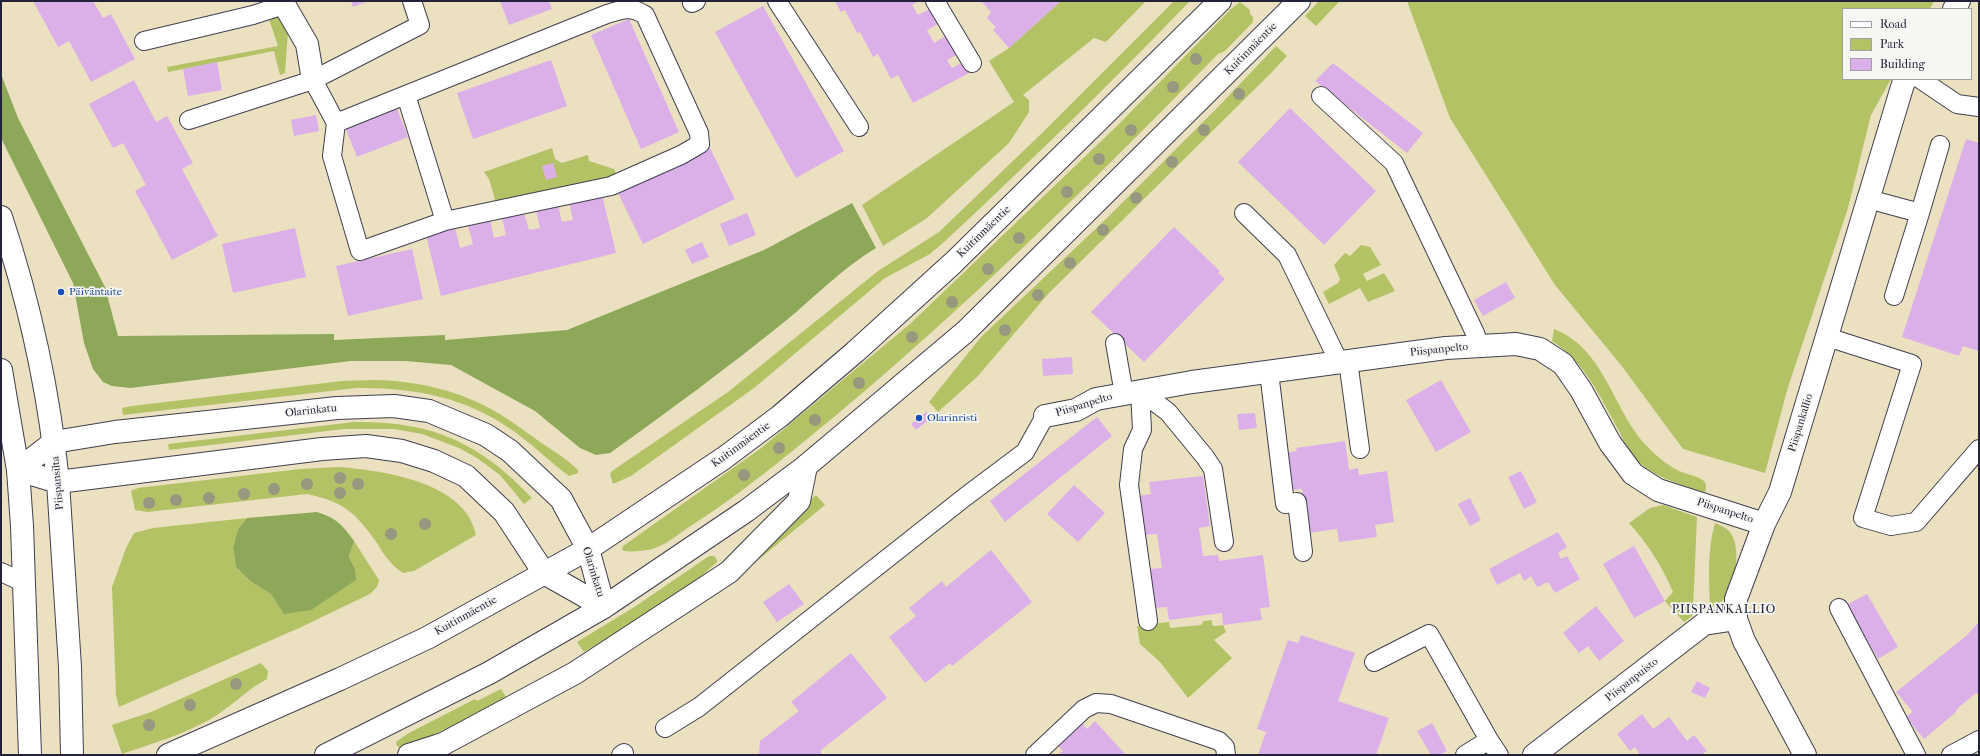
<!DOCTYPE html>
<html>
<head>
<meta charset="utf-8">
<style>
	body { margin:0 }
	#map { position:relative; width:1980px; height:756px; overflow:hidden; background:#ebe1c1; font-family:"IM FELL French Canon",serif }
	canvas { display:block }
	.frame { position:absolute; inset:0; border:2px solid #22223b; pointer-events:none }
	.legend { position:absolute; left:1842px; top:8px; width:130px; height:72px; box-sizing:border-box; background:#f6f6f2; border:1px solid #a1a1a9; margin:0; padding:5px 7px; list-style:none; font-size:12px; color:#22223b }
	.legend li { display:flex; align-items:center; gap:8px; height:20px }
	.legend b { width:20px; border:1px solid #a1a1a9 }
</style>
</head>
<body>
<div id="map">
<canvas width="1980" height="756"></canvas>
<div class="frame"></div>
<ul class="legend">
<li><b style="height:5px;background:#fff"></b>Road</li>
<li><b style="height:11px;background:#b3c264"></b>Park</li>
<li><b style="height:11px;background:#dbb0e8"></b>Building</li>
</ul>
</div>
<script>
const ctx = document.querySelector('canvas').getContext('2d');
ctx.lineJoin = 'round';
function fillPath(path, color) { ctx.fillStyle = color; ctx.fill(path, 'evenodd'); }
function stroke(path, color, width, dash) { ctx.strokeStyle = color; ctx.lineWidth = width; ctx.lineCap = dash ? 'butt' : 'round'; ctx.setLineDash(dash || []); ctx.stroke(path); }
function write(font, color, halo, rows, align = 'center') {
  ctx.font = font + ' "IM FELL French Canon",serif'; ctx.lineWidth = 3.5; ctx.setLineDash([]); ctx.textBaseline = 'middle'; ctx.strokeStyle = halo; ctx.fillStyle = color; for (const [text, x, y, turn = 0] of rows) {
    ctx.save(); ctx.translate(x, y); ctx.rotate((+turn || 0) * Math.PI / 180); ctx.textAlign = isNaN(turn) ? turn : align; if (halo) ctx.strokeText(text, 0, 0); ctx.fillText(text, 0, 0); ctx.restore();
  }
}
const green = new Path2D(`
	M1061,1h85l-40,41 -12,-4 -71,57 6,5v12l-20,31 -82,75 -44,28 -21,-41 152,-103 -25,-41 20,-13z
	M1174,1h16c-80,83 -162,163 -246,241l-14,12 -45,24 -131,110 -123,88 -18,8 -3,-10 2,-3 116,-79 150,-121 61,-39 102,-98z
	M1319,1h21l-24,25 -11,-10z
	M1407,1h527l-4,8h-87v70h48l-20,36 -23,93 -60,179 -23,86 -82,-24 -62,-84 -66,-80 -105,-167z
	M1240,2l10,8v4l3,3v5l-28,29 -7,3c-141,144 -285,286 -443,411 -28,22 -56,43 -86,62 -12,8 -23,18 -37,22 -9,2 -19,3 -28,2l-2,-2 1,-3 137,-97 151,-126 207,-198 113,-116z
	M280,15l8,16 -3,42 -5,2 -6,-24 -106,21 -1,-5 111,-21 -9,-27z
	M1276,46l11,10 -17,18 -221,219 -72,84 -39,35 -9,-10 52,-65 125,-118 113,-113z
	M552,148l3,11 7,4 26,-8 1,6 25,8 3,7 -121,27 -7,-24 -5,-7z
	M1361,245l9,2 11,18 -18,9 4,7 17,-8 11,18 -27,11 -8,-14 -31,16 -6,-12 15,-9 2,-4 -6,-14 11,-12 5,3z
	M1554,329c49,19 58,76 89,113 10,11 22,22 36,29 7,3 19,5 25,10 3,4 2,8 1,12 -20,-8 -47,-14 -64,-29 -10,-9 -16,-21 -22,-33 -19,-34 -33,-68 -67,-90z
	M375,380c44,1 86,11 123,33 14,8 26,18 38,26 14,10 30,19 42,31v3l-9,3c-19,-14 -37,-32 -57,-46 -46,-33 -100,-43 -156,-42l-233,27 -1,-7 10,-2 210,-25z
	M354,422c78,-1 125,20 178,76l-8,6 -24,-29 -23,-17 -18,-10 -37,-14 -28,-5h-50l-175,21 -1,-6z
	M340,467c44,4 126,15 136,68l-62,36 -11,2c-12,-8 -19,-18 -26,-30 -22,-31 -33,-41 -70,-49l-160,18 -12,-2 -4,-19 7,-3 162,-19z
	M816,495l9,10 -101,83 73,-76z
	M1663,505l34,12 -4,93 -1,6 -8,6 -19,-21 8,-9c-11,-26 -25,-48 -44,-69l21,-15z
	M247,518l-9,11 -5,19 3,19 14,14 21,13 84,-25 -6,-12 5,-16 25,39 -2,7 -7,7 -71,34 -180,79 -3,-12 -4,-108 14,-39 8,-15 19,-5z
	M1715,523c4,2 10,4 13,7 15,14 8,57 -5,70 -3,4 -9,6 -13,8 -1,-29 -3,-57 5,-85z
	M709,556h5l3,4v2c-39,37 -88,63 -133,90l-7,-10 59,-36z
	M1212,620v5l3,1 8,-1 3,7 -12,8 18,18 -44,40 -28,-36 -20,-18 -3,-18 32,-4 1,6 31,-3 3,-4z
	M261,663l7,8 -1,8c-21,11 -37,29 -58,41 -27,15 -58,24 -87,34l-10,-29 39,-13z
	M501,689l5,8c-35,20 -69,38 -106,51l-3,-2 -1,-4 11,-8 68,-35 2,2z`);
const forest = new Path2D(`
	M1,74l17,44 87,169 13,49 216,-2v6l111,-5v5l122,-10 197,-80 88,-47 24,45c-34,20 -62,50 -93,75 -56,45 -114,88 -173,130l-14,2 -16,-7 -45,-37 -84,-46 -46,-4h-54l-221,27 -18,-2 -9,-4 -10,-13 -9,-26 -11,-60 -72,-145z
	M317,512c19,6 26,13 37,29l-5,16 6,12 1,11 -45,30 -27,4 -13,-20 -21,-13 -14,-14 -3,-19 5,-19 9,-11z`);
const building = new Path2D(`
	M33,1h60l10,17 8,-4 24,45 -44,23 -22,-41 -11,6z
	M351,1h17l-15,6z
	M500,1h49l3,8 -43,16z
	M835,1h84l-7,4 6,10 14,-7 8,15 -13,7 7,13 15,-9 11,19 -13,7 5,8 11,-6 6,11 -56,30 -15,-28 -7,4 -13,-25 -5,3 -13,-25 -3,1 -12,-23 -4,2z
	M981,1h80l-52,47 -16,-18 3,-3 -9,-9 4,-6z
	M763,6l81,145 -48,27 -81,-146z
	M629,19l50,113 -38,17 -50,-114z
	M551,60l16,46 -94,33 -16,-46z
	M217,62l5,28 -34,6 -5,-27z
	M1333,63l90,70 -16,20 -92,-72z
	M134,80l22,42 11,-6 26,47 -11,6 36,67 -46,24 -37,-69 11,-6 -23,-42 -10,5 -24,-44z
	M396,106l12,31 -51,20 -12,-30z
	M1290,108l86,83 -52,54 -86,-83z
	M316,115l3,16 -25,5 -3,-16z
	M1966,139l13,4v208l-16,-5 -4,10 -57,-19z
	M709,146l26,53 -92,45 -26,-53z
	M553,163l4,14 -11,3 -4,-14z
	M602,195l14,58 -175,43 -15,-61 29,-7 5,20 13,-4 -5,-18 22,-5 4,17 12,-3 -4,-17 22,-5 5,17 11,-2 -4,-18 22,-5 4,17 11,-2 -4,-18z
	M747,213l9,22 -27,11 -9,-22z
	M1174,227l46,44 -2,2 7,6 -81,83 -53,-50z
	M295,228l11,49 -73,16 -11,-49z
	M702,242l7,15 -17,7 -7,-14z
	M412,249l11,50 -75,17 -12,-50z
	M1506,282l9,16 -32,18 -9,-16z
	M1072,357l1,17 -30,2 -1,-17z
	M1441,380l30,52 -35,20 -30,-52z
	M926,412l5,6 -15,12 -5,-6z
	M1255,413l2,15 -18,2 -2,-16z
	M1097,417l15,19 -107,86 -15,-21z
	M1345,441l4,29 9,-2 1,7 28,-4 7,51 -19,3 2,12 -38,5 -2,-13 -29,4 -6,-44 -12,1 -5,-37 12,-2 -1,-3z
	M1521,471l16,31 -13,7 -16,-32z
	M1203,476l7,50 -11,2 4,28 15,-1 1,6 44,-6 7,52 -10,1 2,12 -39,5 -1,-12 -53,7 -2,-13 -13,1 -5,-39 13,-1 -5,-34 -13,1 -5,-39 12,-2 -2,-12z
	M1074,485l31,28 -27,29 -31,-28z
	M1470,498l11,22 -11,6 -12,-22z
	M1558,532l9,15 -9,6 3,6 6,-3 13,23 -25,14 -7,-11 -11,5 -6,-11 -7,5 -4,-8 -23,12 -8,-16z
	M1634,546l31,55 -31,17 -31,-54z
	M991,550l41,52 -80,64 -2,-3 -25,20 -36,-46 27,-21 -7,-8 33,-27 4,6z
	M789,584l15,20 -27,18 -14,-20z
	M1867,594l31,53 -20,12 -32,-54z
	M1596,606l28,35 -25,20 -11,-15 -9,7 -16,-20z
	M1979,622v73l-3,-2 -19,16 -1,3 -32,27 -18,-22 7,-5 -17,-20 70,-56z
	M1301,635l54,18 -17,48 51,17 -13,37h-118l8,-23 -9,-3 31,-89 10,3z
	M851,653l36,45 -66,52v5h-62l1,-14 39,-30 -8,-9z
	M1697,681l13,7 -5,10 -14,-6z
	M1642,714l11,15 16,-12 18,24 7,-6 13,16 -6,4h-61l-5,-8 -5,4 -13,-17z
	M1079,720l8,9 8,-8 31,34h-68l5,-4 -8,-9z
	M1432,723l15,28 -8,4h-8l-14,-24z`);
const service = new Path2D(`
	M777,1l82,126
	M935,1l37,62
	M692,3l4,-2
	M144,41l109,-26 31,-10
	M1920,79l37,25 22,3
	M313,80l23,43 271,-109c16,-5 24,-8 38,1l54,118 1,11 -19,11 -70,31 -166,35 -39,-126
	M1321,96l73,67 81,170 4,13
	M189,120l124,-40 107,-55 -8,-24
	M336,123l-4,33 28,95 85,-30
	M1868,199l52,14 20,-68
	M1244,213l43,42 52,107
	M1894,296l26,-83
	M1827,337l85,27 -49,154 28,8 25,-4 63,-73
	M1115,343l9,51
	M1348,361l12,88
	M1269,372l16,132 12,-2 6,50
	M1140,391l2,39 -9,19 -4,36 19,136
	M1140,391l28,21 37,45 8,12 11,73
	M1,572l24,11
	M1839,608l77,147
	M1374,662l55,-28 60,106 10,15
	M665,728l34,-21 266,-210 60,-45 20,-36
	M621,755l3,-2
	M1035,755l49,-46 12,-6 15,1 108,37 6,6 1,8
	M1465,755l24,-15
	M1951,755l28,-15`);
const minor = new Path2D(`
	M282,1l25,43 6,36
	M1954,9l5,-8
	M1045,416l31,-6 20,-11 96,-17 254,-34 70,-4 24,5 23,15 18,26 29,53 23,31 25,16 106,34
	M409,755l34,-11 132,-71 154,-101 70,-71 7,-35
	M1534,755l170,-131 32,-5
	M1805,755l-61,-114 -8,-22v-20l28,-75 16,-32 123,-408 3,-5`);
const secondary = new Path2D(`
	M1,217c29,87 48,174 57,265
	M1,370l17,100`);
const primary = new Path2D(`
	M18,470l36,-28 61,-10 222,-24 57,-2 35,5 57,24 24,16 51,48 27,50 16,58
	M18,470l40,12 264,-33 44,-3 36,5 32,10 32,15 38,36 40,61 60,34
	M18,470l4,56 8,229
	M58,482l12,185 2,88
	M168,755l172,-76 87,-41 161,-89 136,-91 56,-42 75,-64 98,-89 267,-262
	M326,755l163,-82 115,-66 142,-96 60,-45 159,-134 334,-331`);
const trees = [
	[1196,59],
	[1173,87],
	[1239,94],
	[1131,130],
	[1204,130],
	[1099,159],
	[1172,162],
	[1067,192],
	[1136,198],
	[1103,230],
	[1019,238],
	[1070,263],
	[988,269],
	[1038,295],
	[952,302],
	[1005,330],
	[912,337],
	[859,383],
	[815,420],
	[779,448],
	[744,475],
	[340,478],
	[307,484],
	[358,484],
	[274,489],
	[340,493],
	[244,494],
	[209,498],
	[176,500],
	[149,503],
	[425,524],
	[391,534],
	[236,684],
	[190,705],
	[149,725]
];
const markers = [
	[61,292,4,"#1a4fb4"],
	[919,418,4,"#1a4fb4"]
];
const streetNames = [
	["Kuitinmäentie",1251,49,-45],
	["Kuitinmäentie",984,232,-44],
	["Piispanpelto",1439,350,-6],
	["Piispanpelto",1084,405,-17],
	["Olarinkatu",311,411,-6],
	["Piispankallio",1801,423,-73],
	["Kuitinmäentie",741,445,-36],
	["Piispansilta",58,483,-95],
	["Piispanpelto",1725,511,18],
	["Olarinkatu",593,572,73],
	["Kuitinmäentie",466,616,-29],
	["Piispanpuisto",1632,680,-38]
];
const transitNames = [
	["Päiväntaite",69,292],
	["Olarinristi",927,418]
];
const neighbourhoodNames = [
	["PIISPANKALLIO",1724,610]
];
fillPath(green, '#b3c264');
fillPath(forest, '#8ea85a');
fillPath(building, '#dbb0e8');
stroke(service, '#403f4f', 20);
stroke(minor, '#403f4f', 24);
stroke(secondary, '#403f4f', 24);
stroke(primary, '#403f4f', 24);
stroke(service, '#fff', 18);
stroke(minor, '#fff', 22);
stroke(secondary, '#fff', 22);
stroke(primary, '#fff', 22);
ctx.fillStyle = '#98977f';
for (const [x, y] of trees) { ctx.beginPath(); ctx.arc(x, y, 6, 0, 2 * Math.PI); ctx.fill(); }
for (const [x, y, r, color] of markers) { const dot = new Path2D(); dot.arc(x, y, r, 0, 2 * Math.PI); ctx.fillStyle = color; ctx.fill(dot); stroke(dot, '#f6f6f2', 1.5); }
write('11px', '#22223b', '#f6f6f2', streetNames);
write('11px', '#164399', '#f6f6f2', transitNames, 'left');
ctx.letterSpacing = '1px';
write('12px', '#22223b', '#f6f6f2', neighbourhoodNames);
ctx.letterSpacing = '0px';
</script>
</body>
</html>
